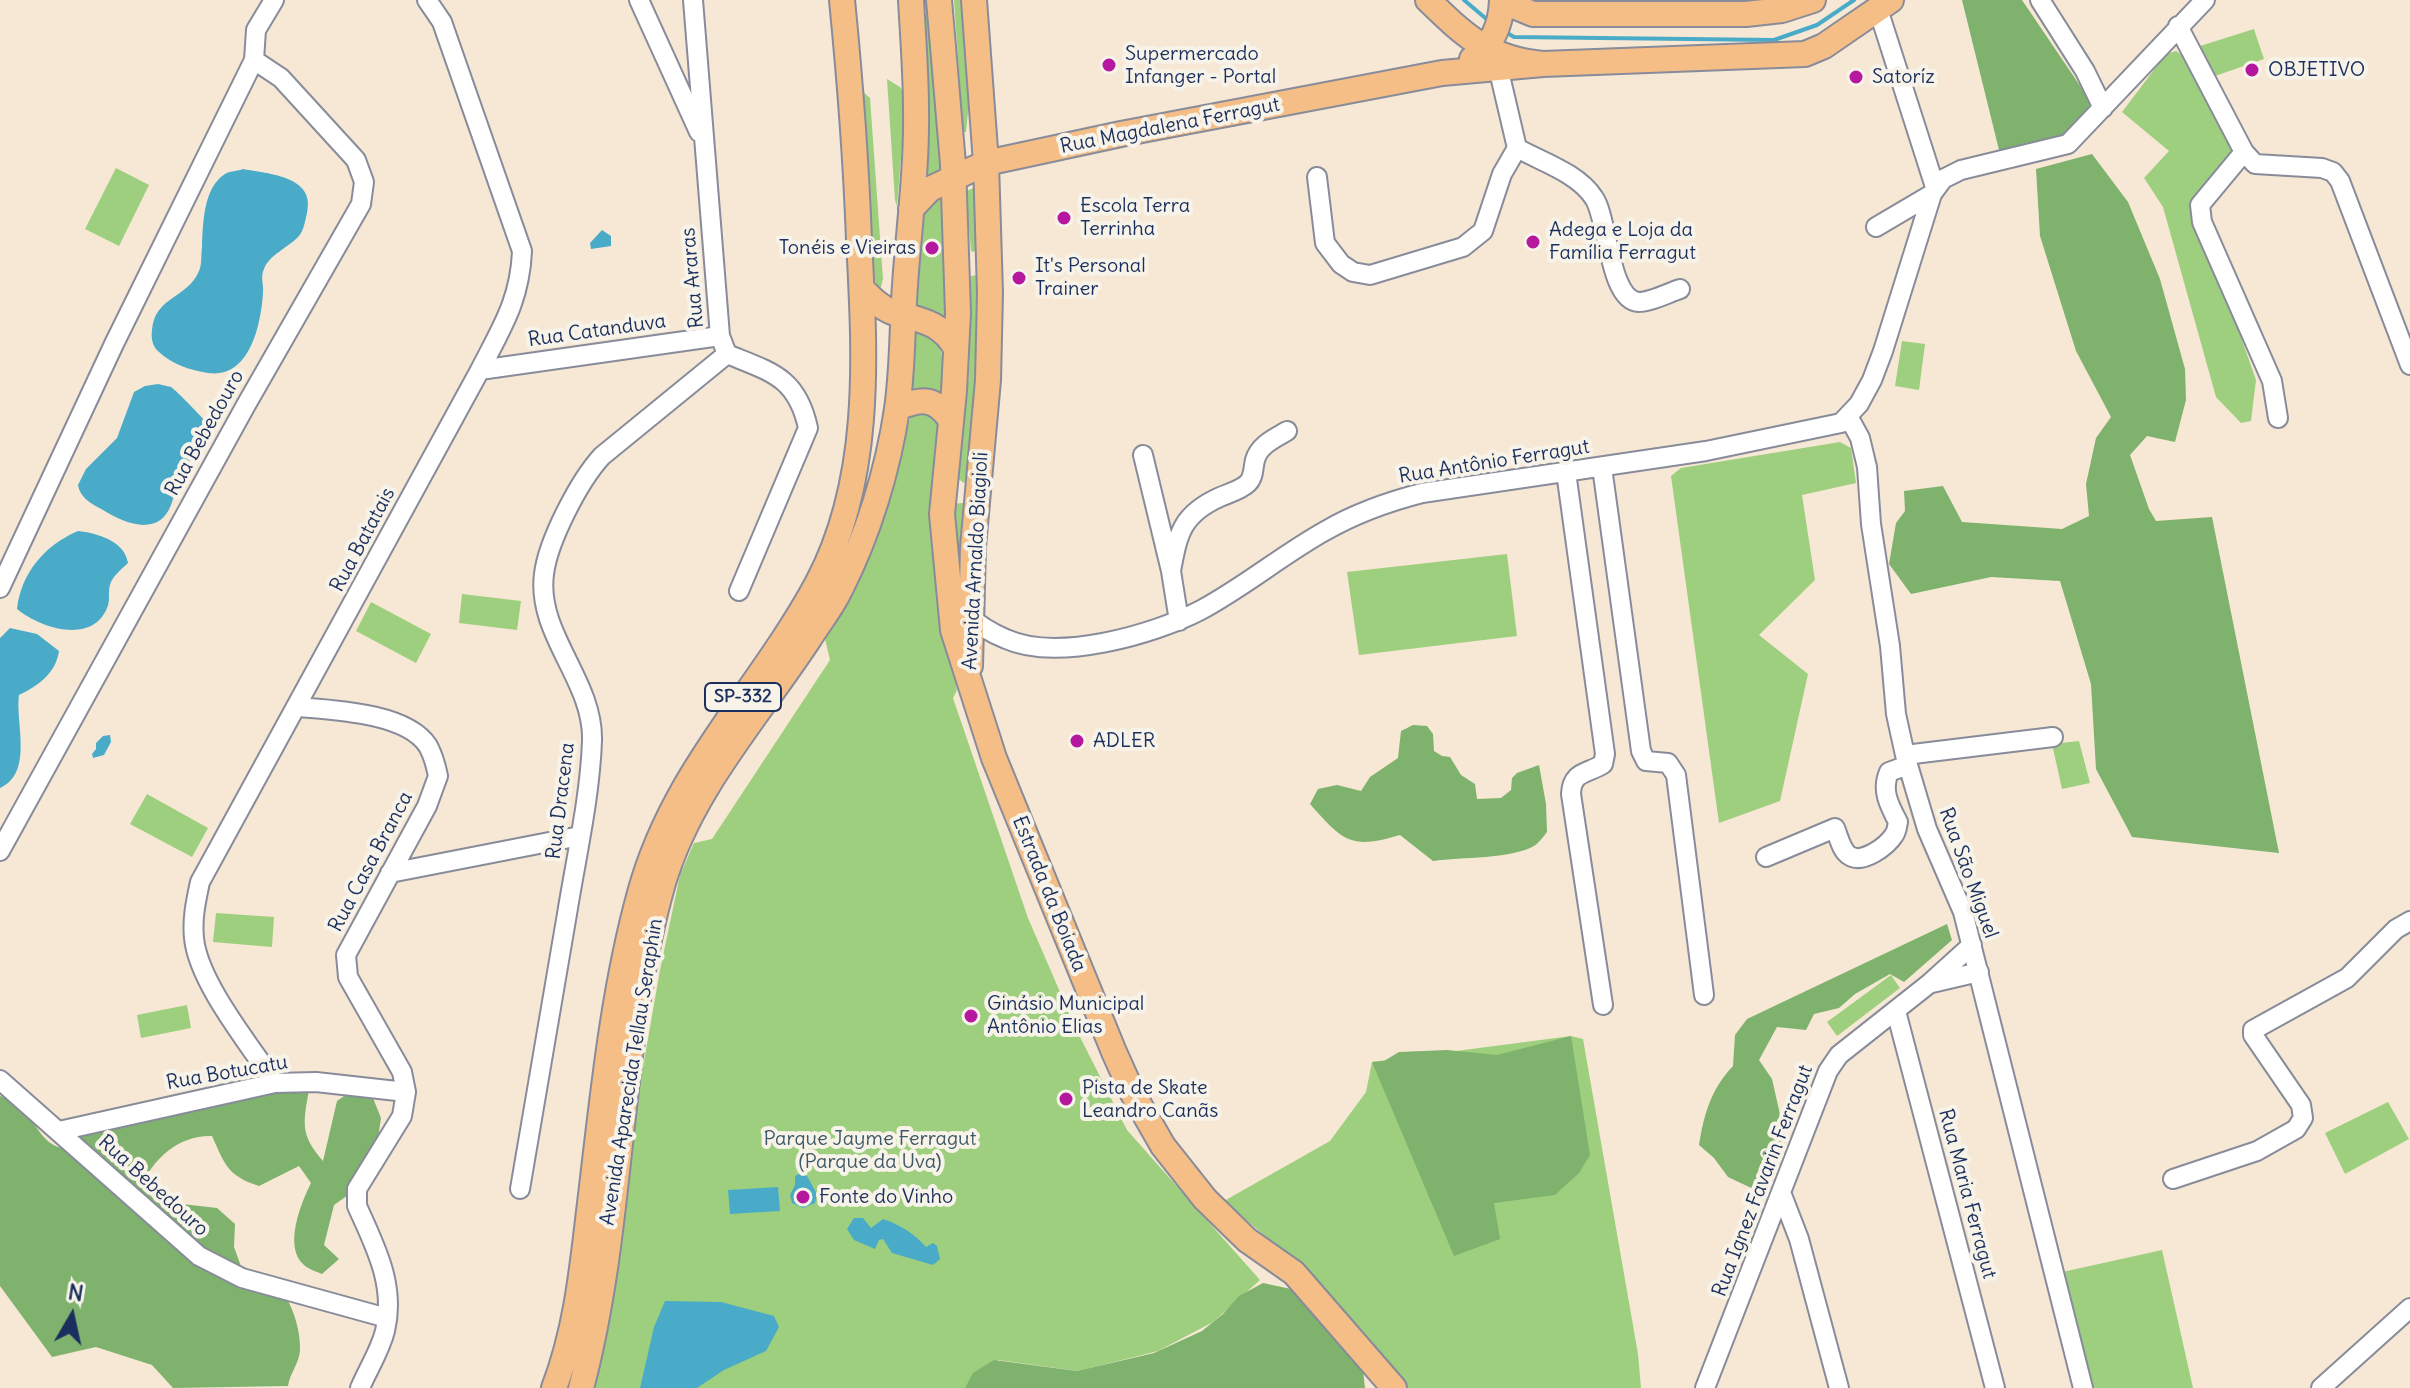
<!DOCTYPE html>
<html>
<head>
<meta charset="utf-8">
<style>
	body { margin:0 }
	#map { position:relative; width:2410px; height:1388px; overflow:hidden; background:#f6e8d5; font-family:Delius,sans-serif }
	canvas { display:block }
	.north { position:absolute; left:32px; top:1276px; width:80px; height:80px; -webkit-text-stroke:6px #f7f3e8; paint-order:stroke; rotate:9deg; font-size:22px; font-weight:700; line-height:32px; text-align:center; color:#1b2f5e }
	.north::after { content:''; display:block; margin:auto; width:28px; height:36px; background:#1b2f5e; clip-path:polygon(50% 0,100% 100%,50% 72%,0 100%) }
</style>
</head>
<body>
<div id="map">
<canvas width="2410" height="1388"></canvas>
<div class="north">N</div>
</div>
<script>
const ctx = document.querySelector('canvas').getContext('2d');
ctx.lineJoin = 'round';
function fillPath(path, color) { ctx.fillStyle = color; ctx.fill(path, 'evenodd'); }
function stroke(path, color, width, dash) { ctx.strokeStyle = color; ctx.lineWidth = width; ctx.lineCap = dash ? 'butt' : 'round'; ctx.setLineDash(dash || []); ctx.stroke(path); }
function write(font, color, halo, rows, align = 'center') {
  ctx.font = font + ' Delius,sans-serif'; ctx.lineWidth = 8; ctx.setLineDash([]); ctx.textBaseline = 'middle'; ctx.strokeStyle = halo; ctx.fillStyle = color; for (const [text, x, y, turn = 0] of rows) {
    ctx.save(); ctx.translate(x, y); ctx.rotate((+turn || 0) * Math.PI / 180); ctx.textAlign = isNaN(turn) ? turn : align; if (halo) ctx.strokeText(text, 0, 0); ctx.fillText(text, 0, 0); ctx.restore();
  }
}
const green = new Path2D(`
	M954,0h12l4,93 -4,39h-3z
	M923,14l9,2 10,153 -21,9z
	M2254,29l10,30 -49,17 -15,-30z
	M2176,51l7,5 50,94 -40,49 -2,14 32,73 33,94 -5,41 -10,2 -25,-26 -53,-190 -19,-29 25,-27 -47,-39 44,-58z
	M887,79l13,8 6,11 -9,108 -2,-6z
	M855,85l15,13 13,181 -2,8 -5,-2 -12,-64z
	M116,168l33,17 -30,61 -34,-17z
	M974,188l3,61 -4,3 -2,-1 -5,-60z
	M943,193l4,131 -38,-14 6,-93z
	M982,274l1,33 -15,173 -4,3 -7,-5 12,-104 2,-98z
	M914,330c33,3 31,37 28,63l-17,-4 -15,1z
	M1902,341l23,3 -6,46 -24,-4z
	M912,410l26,5 -7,105 8,76 18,94 -4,8 75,220 48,111 51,101 133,150 -47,42 -55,29 -80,20 -80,-11 -31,28h-380l73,-418 20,-95 14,-32 18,-4 118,-179 -5,-21c39,-73 67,-150 87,-229z
	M1840,442l11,6 5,35 -54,12 13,85 -56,55 49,39 -28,127 -61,22 -48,-347 10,-8z
	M962,503l5,1 -5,90 -9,-90z
	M1507,554l10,82 -158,19 -12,-83z
	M462,594l59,7 -4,29 -58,-7z
	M371,602l60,32 -15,29 -60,-32z
	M2079,741l11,42 -28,6 -10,-45z
	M147,794l61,34 -16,29 -62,-33z
	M216,913l58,4 -2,30 -59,-5z
	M1891,975l9,13 -63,48 -10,-14z
	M187,1005l4,23 -50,10 -4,-23z
	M1571,1036l12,3 55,315 3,34h-237l-91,-111 -89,-76 106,-60 36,-49 6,-30z
	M2388,1102l21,37 -64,35 -20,-41z
	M2162,1250l31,138h-103l-32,-115z`);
const forest = new Path2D(`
	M1962,0h60l67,99v10l-28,31 -61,14z
	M2092,154l36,48 32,77 25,90 1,31 -11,42 -28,-6 -17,19 19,54 7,12 56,-4 67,336 -147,-16 -36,-68 -5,-85 -31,-103 -69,-4 -80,17 -22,-30 7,-41 9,-12 -1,-20 39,-5 19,36 100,7 27,-13 -3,-32 10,-46 15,-21 -35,-66 -36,-115 -4,-67z
	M1413,725l14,1 6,8 1,17 8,5 8,1 11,18 14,9 2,15 24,-1 10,-8 1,-12 5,-5 22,-8 7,39 1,28c-4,5 -8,11 -13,14 -23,13 -73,11 -101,15l-33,-26c-50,15 -57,6 -90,-31l8,-15 19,-4 24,6 9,-14 28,-19 3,-27z
	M1947,924l5,16 -48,42 -14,-8 -35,20 -16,14 -25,6 -8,16 -29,-3 -18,33 13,19 14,62 -22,53 -36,-17 -14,-19 -15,-13c5,-31 12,-56 34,-79l2,-31 12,-16z
	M1571,1036l19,119 -11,18 -24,22 -61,8 6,36 -46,17 -82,-194 12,-1 15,-9 48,-2 50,5z
	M275,1089l34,1c-6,33 -9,45 14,71l14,-60 17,-12 19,9 8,20 -6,40 -24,35 -17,12 -10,40 15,14 -17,15c-5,-2 -14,-5 -18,-9 -21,-18 -3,-62 7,-82l-12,-17 -40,20c-31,-10 -34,-21 -47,-50 -33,-1 -58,22 -71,50l15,15 61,7 18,16 -1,23 8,22c6,1 14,2 19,4 26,11 40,52 39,77 -1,14 -10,23 -12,36l-115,2 -21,-23 -56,-18 -44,10 -52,-71v-190c33,7 35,47 62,52l35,-20z
	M1263,1283l28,6 41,33 31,48 2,18h-400l8,-15 21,-13 83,11 77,-18 48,-22 21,-17 16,-18z`);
const water = new Path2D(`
	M243,169c26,5 73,7 64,44 -2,8 -3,17 -8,23 -10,11 -30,19 -35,33 -4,8 0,16 -1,24 -2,31 -13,86 -55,80 -18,-3 -35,-8 -49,-21 -7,-6 -8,-14 -7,-22 3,-34 35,-31 47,-59 3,-6 2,-17 3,-24 1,-23 1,-59 23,-73 4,-3 13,-3 18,-5z
	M602,230l9,6v10l-20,3 -1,-6z
	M158,384c1,0 12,3 13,3 5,3 37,36 39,40 -5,20 -20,31 -29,48 -5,9 -6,20 -10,30 -12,32 -46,19 -68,5 -11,-6 -23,-12 -25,-25l8,-16 31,-31 17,-46 11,-6z
	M78,531c19,2 47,10 50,32 -5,5 -14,12 -17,19 -4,8 0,18 -4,26 -15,37 -67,20 -90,1 4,-36 28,-64 61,-78z
	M10,628l27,6 22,17c-3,22 -21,35 -40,44 -4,27 15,78 -19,93v-150z
	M110,735l1,7 -7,13 -11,3 -1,-4 4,-5v-6l7,-7z
	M801,1173l6,3 10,18 -2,9 -12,5 -11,-5 -2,-8 5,-10v-9z
	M778,1187l2,24 -50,3 -2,-24z
	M854,1218h9l8,10 12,-9c16,5 32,15 43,28l7,-4 4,3 3,13 -7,6 -41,-12 -9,-14 -4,1 -4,9 -21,-9 -7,-11z
	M665,1301l56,1 53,14 5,11 -13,24 -42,19 -27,18h-57l14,-61z`);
const stream = new Path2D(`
	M1464,0l26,22
	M1504,31l10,6 260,3 43,-15 37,-25`);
const minor = new Path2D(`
	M639,0l60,132
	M693,0l27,336 7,18c44,18 70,23 81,74l-69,163
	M2040,0l45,71 18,37
	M1878,9l57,178
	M2178,26l66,126 11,12 67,4 11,4 7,9 70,184
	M1517,148c25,14 61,25 77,50 14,20 15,103 45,104 12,0 29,-9 41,-13
	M2244,152l-44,53 2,17 70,159 6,37
	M1317,177l8,66 16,21 12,8 17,3 93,-28 20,-16 19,-57 15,-26 -19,-81 -6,-9
	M1876,227l56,-33 11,-15 18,-9 107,-26 137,-144
	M480,370l240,-34
	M1848,416l12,22 7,29 4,57 19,122 6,68 9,41 22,74 36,83 120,476
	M1143,455l28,116 8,50
	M1602,467l39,284 5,10 22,2 8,12 28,220
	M1566,472l39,282 -2,10c-16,10 -31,7 -32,30l32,211
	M1171,571c7,-38 11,-57 49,-74 9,-4 21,-7 28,-14 6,-6 5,-15 7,-23 4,-15 20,-22 32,-29
	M0,588l114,-244 140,-284 2,-30 18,-30
	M965,613c11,10 26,20 41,26 51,23 147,-4 195,-29 43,-23 81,-55 124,-79 31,-18 62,-29 97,-38l284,-42 135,-28 18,-19 13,-24 11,-29 49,-157
	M298,707c36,3 109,6 130,39 5,9 8,20 10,30l-11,30 -81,149 2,22 54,95 4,20 -4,24 -45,73v17c18,40 39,79 28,125 -5,20 -17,38 -25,57
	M1905,755l148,-18
	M0,851l246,-446 115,-201 3,-22 -8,-22 -75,-82 -27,-18
	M1766,857l69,-29c4,9 6,23 15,28 13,8 37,-10 44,-21 3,-4 3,-9 4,-13 -9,-17 -17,-32 -9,-50l19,-7
	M390,873l190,-37
	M1932,983l47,-11
	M1896,1011l99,377
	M0,1080l199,176 43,22 145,40
	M275,1083c-25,-38 -77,-101 -81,-145 -2,-20 2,-37 6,-56l280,-512c22,-43 40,-70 42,-119l-80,-229 -15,-22
	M59,1131l216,-48 41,-1 90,10
	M2173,1179l84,-28 39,-22 7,-11 -2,-13 -48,-70v-5l94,-52 49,-49 14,-8
	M520,1189c16,-92 31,-183 47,-275 9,-56 23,-117 25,-173 2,-60 -56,-107 -48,-167 4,-33 35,-93 58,-118l125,-102
	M1782,1195l17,44 40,149
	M1705,1388l123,-317 11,-16 91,-72 42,-38
	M2321,1388l89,-80`);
const major = new Path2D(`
	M939,0l14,164 5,149 -4,78 -12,123 11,116 41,128 120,294 18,40 31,54 42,53 42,41 47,33 100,115
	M1428,0c37,36 61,59 115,64l262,-10 19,-8 67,-46
	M1507,0l9,7 17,7h213l36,-4 31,-10
	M1472,59c21,-14 29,-34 30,-59
	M911,209l19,-20 56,-26 135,-29 321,-61 101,-9
	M862,289c9,9 18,18 30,23 28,8 50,10 64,37
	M897,408c23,-9 37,-12 53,11
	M970,666l3,-119 15,-167 2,-87 -4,-130 -12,-163
	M554,1388c24,-62 29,-128 37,-193 12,-101 22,-204 49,-302 33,-122 119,-202 177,-309 56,-105 48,-229 42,-344 -3,-80 -9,-160 -17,-240
	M581,1388c44,-165 35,-340 82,-505 27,-92 94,-165 146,-244 10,-16 23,-32 31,-49 28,-55 48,-120 57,-181 6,-41 5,-83 8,-124 4,-58 12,-117 11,-175 0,-37 -3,-74 -5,-110`);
const markers = [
	[1109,65,8,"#b5179e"],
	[2252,70,8,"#b5179e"],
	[1856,77,8,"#b5179e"],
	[1064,218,8,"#b5179e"],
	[1533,242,8,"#b5179e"],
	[932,248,8,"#b5179e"],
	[1019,278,8,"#b5179e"],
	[1077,741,8,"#b5179e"],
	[971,1016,8,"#b5179e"],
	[1066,1099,8,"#b5179e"],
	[803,1197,8,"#b5179e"]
];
const shields = [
	[743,697,76]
];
const shieldNames = [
	["SP-332",743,697]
];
const poiNames = [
	["Supermercado",1125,54],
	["Infanger - Portal",1125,77],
	["OBJETIVO",2268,70],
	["Satoríz",1872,77],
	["Escola Terra",1080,206],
	["Terrinha",1080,229],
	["Adega e Loja da",1549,230],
	["Família Ferragut",1549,253],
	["Tonéis e Vieiras",916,248,"right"],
	["It's Personal",1035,266],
	["Trainer",1035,289],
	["ADLER",1093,741],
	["Ginásio Municipal",987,1004],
	["Antônio Elias",987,1027],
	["Pista de Skate",1082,1088],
	["Leandro Canãs",1082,1111],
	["Fonte do Vinho",819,1197]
];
const streetNames = [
	["Rua Magdalena Ferragut",1170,126,-11],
	["Rua Araras",693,278,-95],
	["Rua Catanduva",597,331,-8],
	["Rua Bebedouro",205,433,-61],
	["Rua Antônio Ferragut",1494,462,-9],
	["Rua Batatais",363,540,-62],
	["Avenida Arnaldo Biagioli",976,561,-87],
	["Rua Dracena",561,801,-83],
	["Rua Casa Branca",371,862,-62],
	["Rua São Miguel",1968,873,70],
	["Estrada da Boiada",1049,894,68],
	["Avenida Aparecida Tellau Seraphin",632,1072,-81],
	["Rua Botucatu",227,1073,-10],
	["Rua Ignez Favarin Ferragut",1763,1181,-69],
	["Rua Bebedouro",153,1186,42],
	["Rua Maria Ferragut",1967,1194,75]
];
const parkNames = [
	["Parque Jayme Ferragut",870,1139],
	["(Parque da Uva)",870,1162]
];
fillPath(green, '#9ecf7e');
fillPath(forest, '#7eb26d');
fillPath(water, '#4aabc9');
stroke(stream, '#4aabc9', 4);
stroke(minor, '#888c9a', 22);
stroke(major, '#888c9a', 28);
stroke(minor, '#fff', 18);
stroke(major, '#f6be87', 24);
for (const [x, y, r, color] of markers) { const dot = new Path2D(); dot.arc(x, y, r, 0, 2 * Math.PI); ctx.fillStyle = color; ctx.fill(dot); stroke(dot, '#f7f3e8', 3); }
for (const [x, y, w] of shields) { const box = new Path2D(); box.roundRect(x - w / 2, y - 14, w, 28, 6); ctx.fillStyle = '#f7f3e8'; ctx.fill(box); stroke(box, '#1b2f5e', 2); }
write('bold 18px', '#1b2f5e', null, shieldNames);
write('20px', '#1b2f5e', '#f7f3e8', poiNames, 'left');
write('20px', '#1b2f5e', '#f7f3e8', streetNames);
write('20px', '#3c5766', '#f7f3e8', parkNames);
</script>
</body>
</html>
